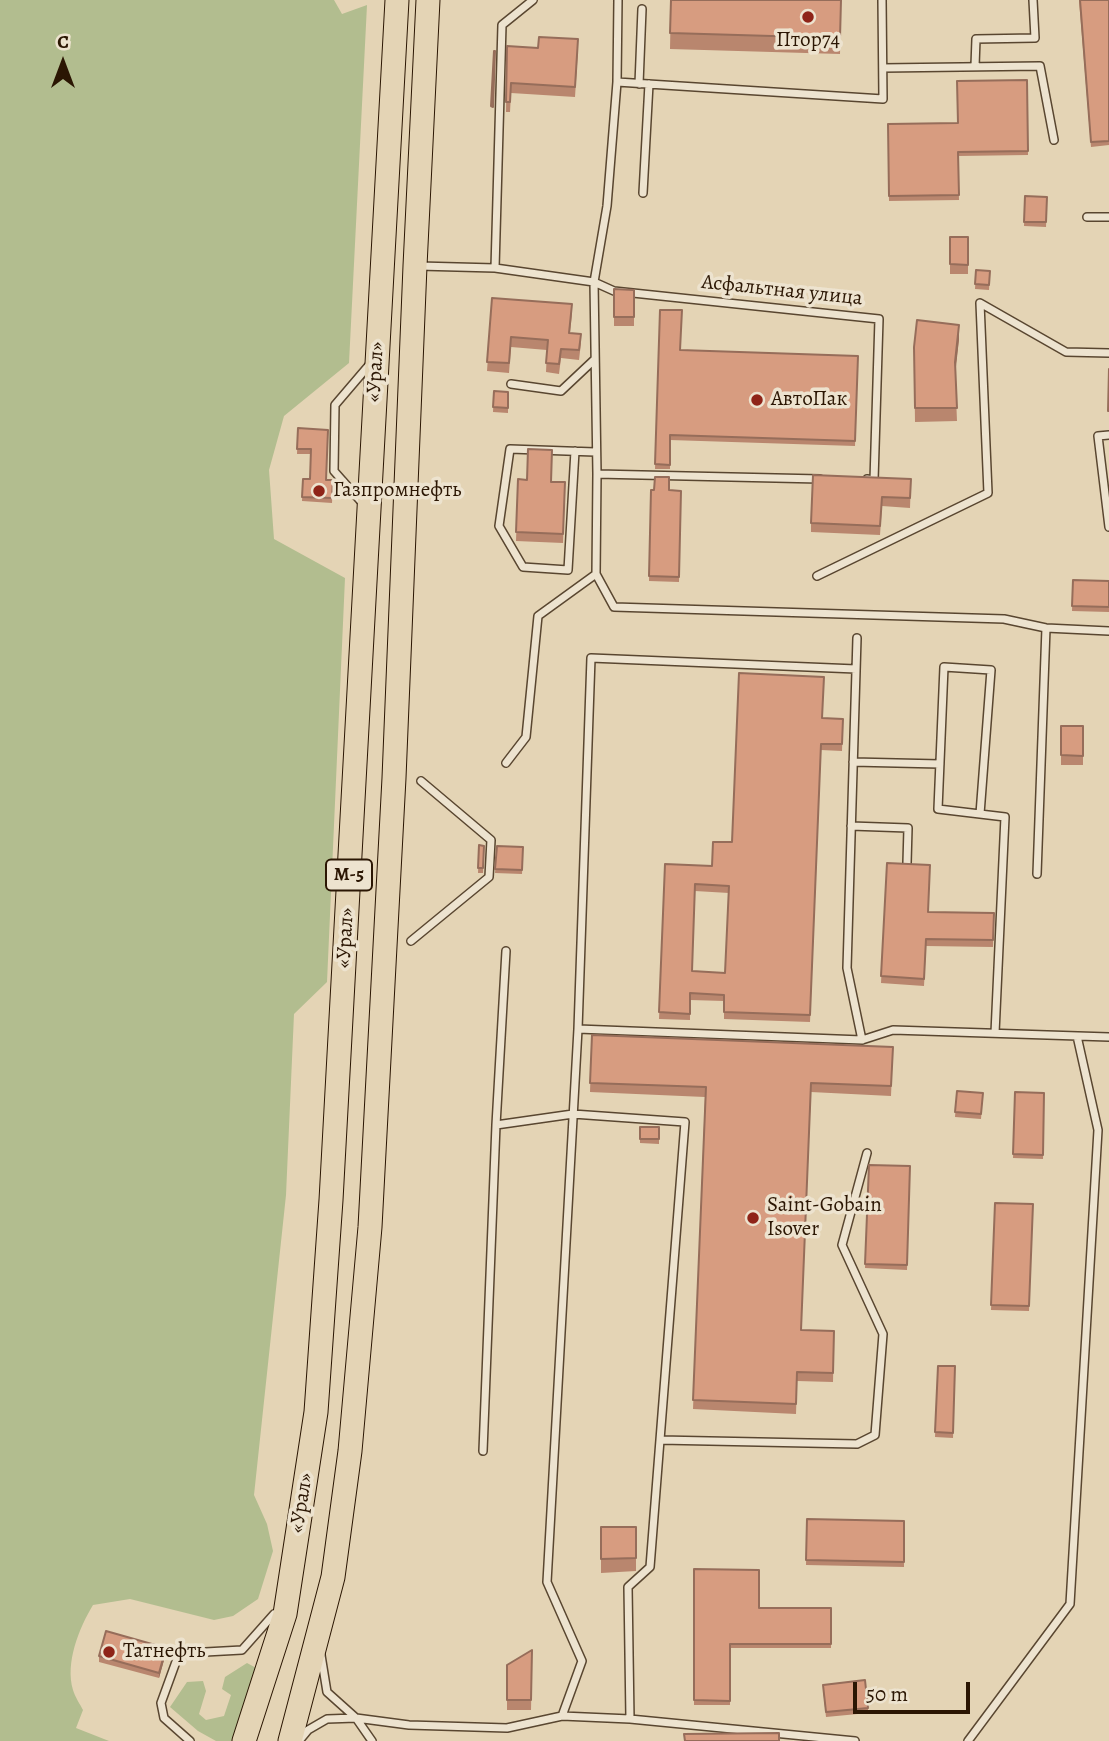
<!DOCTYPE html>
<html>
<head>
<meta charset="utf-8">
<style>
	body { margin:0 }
	#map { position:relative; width:1109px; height:1741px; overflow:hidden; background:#e4d4b5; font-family:Alegreya,serif }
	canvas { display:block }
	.north { position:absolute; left:28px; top:28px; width:70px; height:70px; -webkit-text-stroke:5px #ede3cf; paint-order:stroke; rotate:0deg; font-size:19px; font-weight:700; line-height:28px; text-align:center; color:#2b1603 }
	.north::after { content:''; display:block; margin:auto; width:24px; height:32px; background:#2b1603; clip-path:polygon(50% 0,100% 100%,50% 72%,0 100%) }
	.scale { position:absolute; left:853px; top:1682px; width:117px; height:32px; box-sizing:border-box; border:4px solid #2b1603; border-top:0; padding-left:9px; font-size:21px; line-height:24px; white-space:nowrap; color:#2b1603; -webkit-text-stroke:5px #ede3cf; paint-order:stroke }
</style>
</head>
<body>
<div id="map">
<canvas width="1109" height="1741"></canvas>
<div class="north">С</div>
<div class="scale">50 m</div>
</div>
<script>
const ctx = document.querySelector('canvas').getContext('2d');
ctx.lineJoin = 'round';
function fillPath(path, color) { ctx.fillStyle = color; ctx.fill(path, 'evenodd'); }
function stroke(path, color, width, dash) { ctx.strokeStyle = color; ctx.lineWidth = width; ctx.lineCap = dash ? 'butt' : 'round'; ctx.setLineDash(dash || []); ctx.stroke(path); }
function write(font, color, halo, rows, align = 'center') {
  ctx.font = font + ' Alegreya,serif'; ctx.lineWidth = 7; ctx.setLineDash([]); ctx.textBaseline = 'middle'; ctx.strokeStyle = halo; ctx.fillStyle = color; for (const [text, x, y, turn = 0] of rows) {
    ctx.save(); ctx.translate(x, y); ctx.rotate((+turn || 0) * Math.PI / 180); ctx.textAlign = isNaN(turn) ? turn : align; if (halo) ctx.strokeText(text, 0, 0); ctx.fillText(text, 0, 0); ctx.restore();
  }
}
const green = new Path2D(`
	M0,0h334l8,14 25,-9 -18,358 -65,53 -15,54 5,69 71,39 -18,404 -33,32 -8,181 -32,300 13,29 6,27 -15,48 -25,17 -19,4 -84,-21 -37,6c-14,23 -28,58 -20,85 2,7 7,14 10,20l-7,18 33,13h-109z
	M247,1663l13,7 -21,71h-23l-18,-10 -28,-24 17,-25 16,-1 3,10 -7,23 7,6 18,-4 7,-21 -9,-6 3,-12z`);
const lane = new Path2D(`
	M618,0l-1,82 -10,124 -13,76 3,192 -1,100 18,33 390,12 42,9 63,3
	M975,66l1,-27 59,-1 -2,-38
	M883,68l157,-2 14,74
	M617,82l266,17 -1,-99
	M639,84l3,-75
	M643,193l6,-109
	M1087,217h22
	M419,266l76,2 99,14 20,9 265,28 -5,161 -7,-1
	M495,268l7,-243 31,-25
	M511,384l50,7 34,-32
	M1109,435l-11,1 11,91
	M575,451l-7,119 -45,-3 -24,-41 11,-77 85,3
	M597,474l223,5
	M365,506l-31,-35 1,-66 35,-41
	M817,576l171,-83 -8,-190 86,49 43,1
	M857,638l-10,330 15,72
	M856,669l-265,-11 -13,371 284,11 31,-10 216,7
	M853,762l87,2
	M506,763l20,-26 12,-121 58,-42
	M980,814l11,-144 -47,-3 -6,142 67,8 -10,216
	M851,826l57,2 -1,35
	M1037,874l9,-246
	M411,941l78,-64 2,-37 -70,-59
	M496,1125l77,-11 112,8 -35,445 -22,20 2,132
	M660,1440l197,4 18,-9 8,-101 -41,-89 25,-92
	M483,1451l13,-326 10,-174
	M321,1655l6,37 29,26 16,23
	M562,1716l20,-55 -35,-79 31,-553
	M190,1741l-26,-23 -3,-15 16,-44 10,-6 55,-3 32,-36
	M299,1741l9,-11 19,-11 29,-1 53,7 98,3 55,-12 68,3 225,22
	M968,1741l102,-137 28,-474 -21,-94`);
const primary = new Path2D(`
	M244,1741l41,-127 31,-202 15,-212 66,-1200
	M290,1741l43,-164 17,-126 20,-224 24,-449 21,-512 13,-266`);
const wall = new Path2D(`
	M671,0h170l-1,54 -170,-5z
	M1079,0h30v145l-18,2z
	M507,46l71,4 -3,47 -64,-4 -1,19h-4z
	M1027,80l1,75 -70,1 1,44 -70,1 -1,-77 70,-1z
	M1025,196l22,1 -1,30 -22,-1z
	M950,237h18v37h-18z
	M976,270l14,1 -1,19 -14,-1z
	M614,289l20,1v36h-20z
	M492,298l80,16 -2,19 11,10 -2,17 -18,-2 -2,16 -13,-2 1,-22 -36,-3 -2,26 -22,-2z
	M660,310l21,40 177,6 -3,90 -185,-6v29h-15z
	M959,339l-4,33 2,49 -42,1 -1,-75z
	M494,391l14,1v21l-15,-1z
	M298,428l30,2 -2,50h7l-1,23 -30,-2 1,-22h7l1,-25h-14z
	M518,479l47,3 -2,61 -47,-2z
	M911,479l-1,29 -28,-2 -2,29 -69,-3v-9z
	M651,490l30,1 -2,91 -30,-1z
	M1073,580l36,1v31l-37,-1z
	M822,718l21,1 -1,32 -21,-1 -11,272 -86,-3v-18l-34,-1v20l-31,-1 6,-155 47,2 20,-24zM695,891l34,2 -4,80 -33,-2z
	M1061,726h22v39h-22z
	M479,845l5,1 -1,27h-5z
	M497,846l26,1 -1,27 -27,-1z
	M887,863l41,49 66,1 -1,34 -67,-1 -2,40 -43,-3z
	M592,1035l301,12 -2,49 -80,-4 -10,238 33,1 -1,51 -36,-1 -1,33 -103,-5 12,-312 -115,-5z
	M957,1091l26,2 -2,26 -26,-2z
	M1015,1092l29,1 -1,66 -30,-1z
	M640,1127h19v17l-19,-1z
	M869,1165l41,1 -3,104 -42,-2z
	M995,1203l38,1 -4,107 -38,-1z
	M938,1366h17l-2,72 -18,-1z
	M807,1519l97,2v46l-98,-2z
	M601,1527h35v44l-35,2z
	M694,1569l65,39h72v40h-101v57h-36z
	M166,1653l-7,25 -60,-16v-6z
	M532,1660l-1,50h-24v-45z
	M823,1689l45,19v5l-42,4z`);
const shadedWall = new Path2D(`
	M959,325v14l-4,37v-14z
	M166,1648v5l-7,25v-5z`);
const building = new Path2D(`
	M671,0h170l-1,38 -170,-5z
	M1080,0h29v141l-18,1z
	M539,37l39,2 -3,48 -64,-4 -1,19h-4l1,-56 31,2z
	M494,51h1l-2,56 -2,-1z
	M1027,80l1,71 -70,1 1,43 -70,1 -1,-72 70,-1 -1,-42z
	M1025,196l22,1 -1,25h-22z
	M950,237h18v28l-18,-1z
	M976,270l14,1 -1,14 -14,-1z
	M614,289l20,1v27h-20z
	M492,298l80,6 -3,29 12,1 -2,16 -18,-1 -2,15 -13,-1 2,-23 -37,-3 -2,26 -22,-1z
	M660,310h22l-2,40 178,6 -3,85 -185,-6v30l-15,-1z
	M917,320l42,5 -4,37 2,46h-42l-1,-61z
	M1109,369v42h-1z
	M494,391l14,1v16l-15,-1z
	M298,428l30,2 -2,50h7l-1,18 -30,-1 1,-18h7l1,-30h-14z
	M528,449l24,1 -1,32h14l-2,52 -47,-2 2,-53 9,1z
	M813,475l98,4 -1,19 -28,-1 -2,29 -69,-3z
	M655,477h14v13l12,1 -2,86 -30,-1 2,-86h3z
	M1073,580l36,1v26l-37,-1z
	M739,673l85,4 -2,41 21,1 -1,25h-21l-11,271 -86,-3v-17l-34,-2v21l-31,-2 6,-148 47,2 1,-24h19zM695,884l34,2 -4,87 -33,-2z
	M1061,726h22v30l-22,-1z
	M479,845l5,1 -1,22h-5z
	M497,846l26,1 -1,23 -27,-1z
	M887,863l43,2 -2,47 66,1 -1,27 -67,-1 -2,40 -43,-3z
	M592,1035l301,12 -2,39 -80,-3 -10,247 33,1 -1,42 -36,-1 -1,32 -103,-4 13,-313 -116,-4z
	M957,1091l26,2 -2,21 -26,-2z
	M1015,1092l29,1 -1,62 -30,-1z
	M640,1127h19v12h-19z
	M869,1165l41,1 -3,99 -42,-1z
	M995,1203l38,1 -4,102 -38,-1z
	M938,1366h17l-2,67 -18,-1z
	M807,1519l97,2v41l-98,-2z
	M601,1527h35v31l-35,1z
	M694,1569l65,1v38h72v36h-101v57l-36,-1z
	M106,1631l60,17 -7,25 -60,-17z
	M532,1650l-1,50h-24v-35z
	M865,1680l3,28 -42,4 -3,-27z
	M779,1733v8h-94l-1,-7z`);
const markers = [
	[808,17,7,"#8f2418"],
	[757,400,7,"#8f2418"],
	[319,491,7,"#8f2418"],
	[753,1218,7,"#8f2418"],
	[109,1652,7,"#8f2418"]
];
const shields = [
	[349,875,46]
];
const shieldNames = [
	["М-5",349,875]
];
const poiNames = [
	["Птор74",808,41,"center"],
	["АвтоПак",771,400],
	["Газпромнефть",333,491],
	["Saint-Gobain",767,1206],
	["Isover",767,1230],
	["Татнефть",123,1652]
];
const streetNames = [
	["Асфальтная улица",782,291,6],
	["«Урал»",376,372,-87],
	["«Урал»",346,938,-87],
	["«Урал»",302,1503,-81]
];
fillPath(green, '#b2bd8f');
stroke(lane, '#594630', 10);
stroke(primary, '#2b1603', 25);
stroke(lane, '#ede3cf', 7);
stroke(primary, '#e4d4b5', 23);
fillPath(wall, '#b9866e');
fillPath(shadedWall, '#966d5a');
fillPath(building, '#d79c80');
stroke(building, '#966d5a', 2);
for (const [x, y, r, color] of markers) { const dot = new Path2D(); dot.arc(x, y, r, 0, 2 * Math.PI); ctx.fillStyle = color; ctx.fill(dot); stroke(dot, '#ede3cf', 2.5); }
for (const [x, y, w] of shields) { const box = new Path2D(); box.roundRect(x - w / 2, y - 15.5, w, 31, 5); ctx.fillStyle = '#ede3cf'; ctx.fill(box); stroke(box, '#2b1603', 2); }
write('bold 19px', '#2b1603', null, shieldNames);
write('21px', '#2b1603', '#ede3cf', poiNames, 'left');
write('21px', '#2b1603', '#ede3cf', streetNames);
</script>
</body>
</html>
